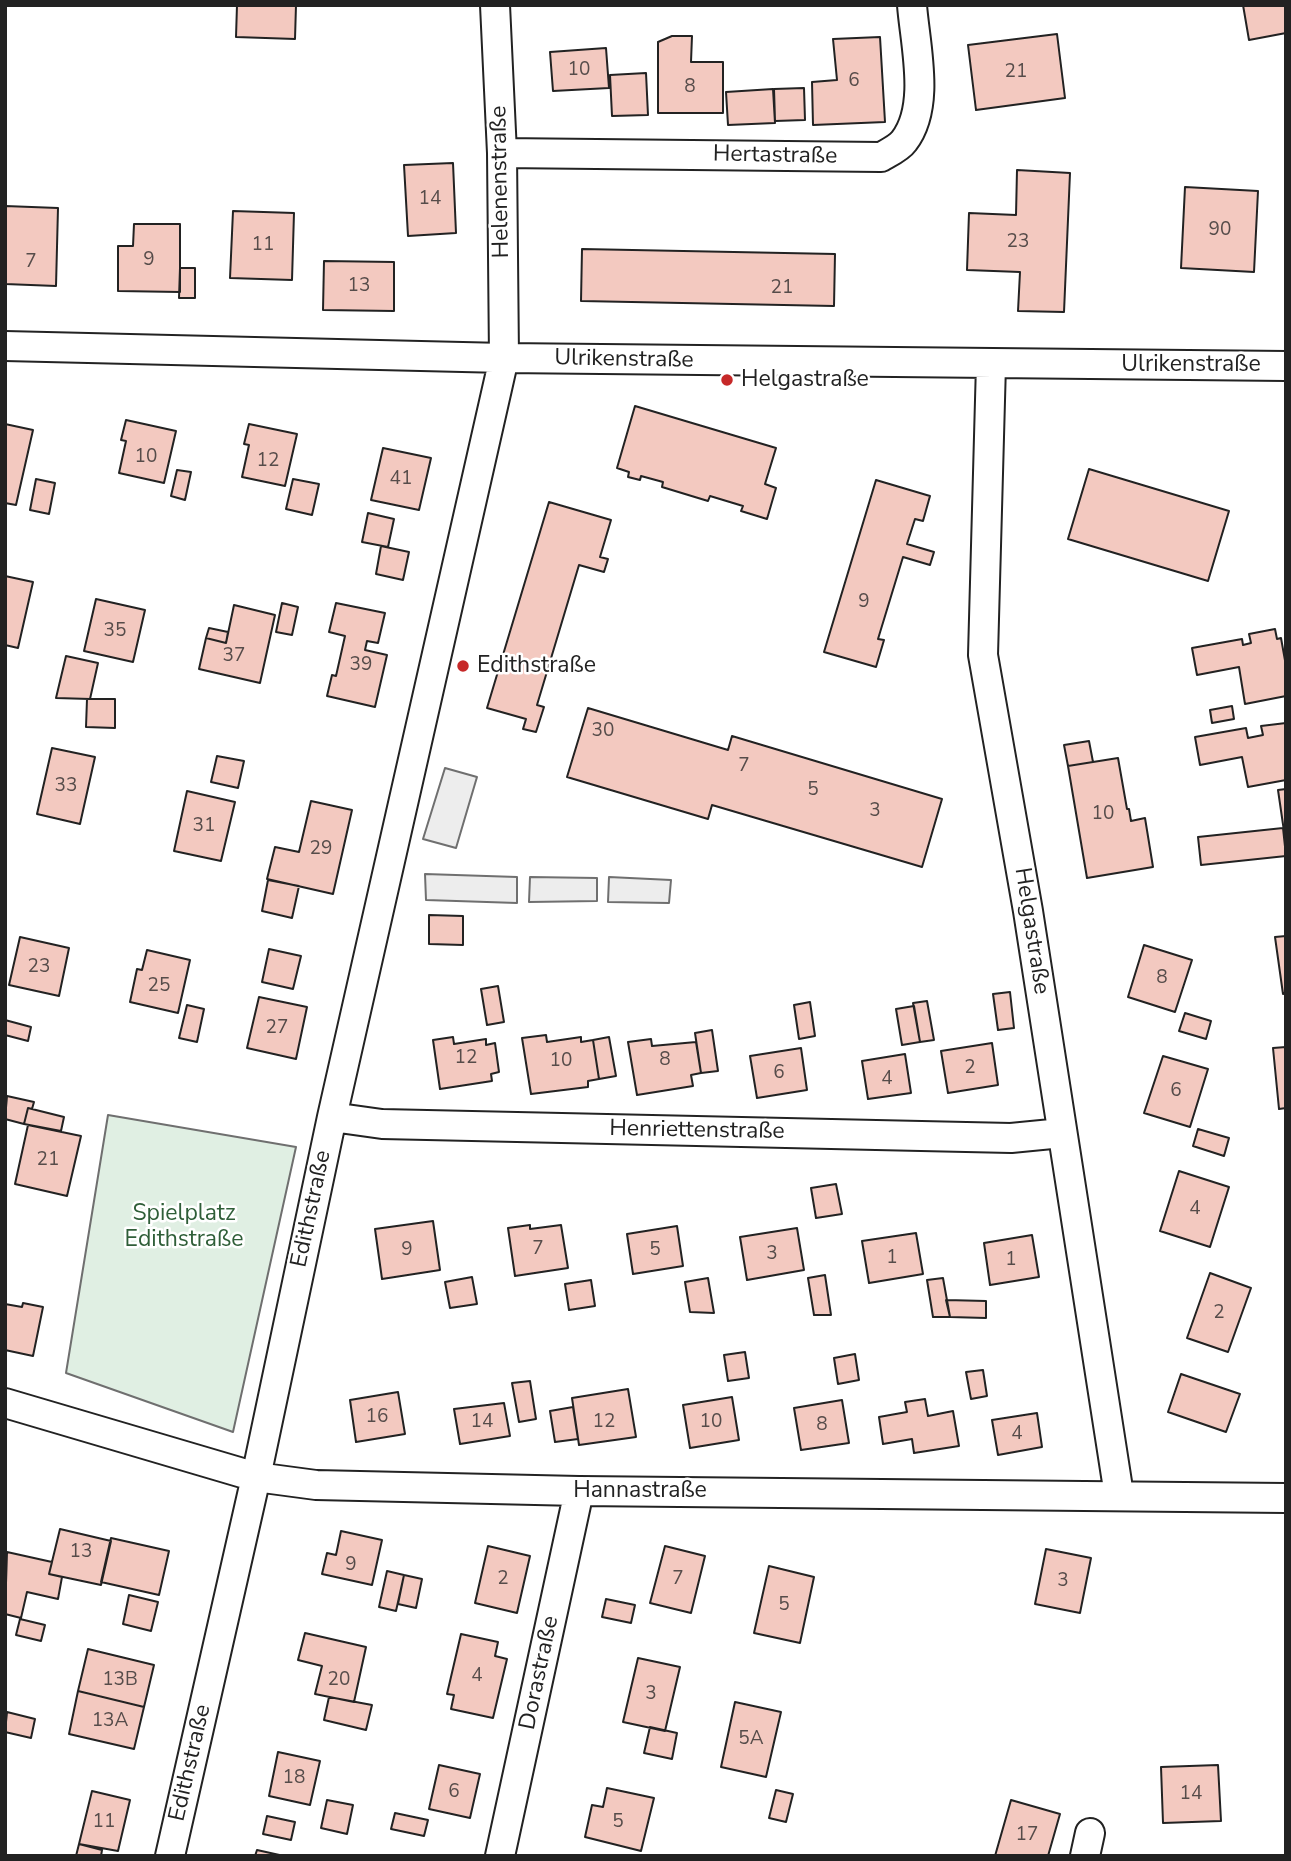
<!DOCTYPE html>
<html>
<head>
<meta charset="utf-8">
<style>
	body { margin:0 }
	#map { position:relative; width:1291px; height:1861px; overflow:hidden; background:#fff; font-family:"Nunito Sans",sans-serif }
	canvas { display:block }
	.frame { position:absolute; inset:0; border:7px solid #222; pointer-events:none }
</style>
</head>
<body>
<div id="map">
<canvas width="1291" height="1861"></canvas>
<div class="frame"></div>
</div>
<script>
const ctx = document.querySelector('canvas').getContext('2d');
ctx.lineJoin = 'round';
function fillPath(path, color) { ctx.fillStyle = color; ctx.fill(path, 'evenodd'); }
function stroke(path, color, width, dash) { ctx.strokeStyle = color; ctx.lineWidth = width; ctx.lineCap = dash ? 'butt' : 'round'; ctx.setLineDash(dash || []); ctx.stroke(path); }
function write(font, color, halo, rows, align = 'center') {
  ctx.font = font + ' "Nunito Sans",sans-serif'; ctx.lineWidth = 5; ctx.setLineDash([]); ctx.textBaseline = 'middle'; ctx.strokeStyle = halo; ctx.fillStyle = color; for (const [text, x, y, turn = 0] of rows) {
    ctx.save(); ctx.translate(x, y); ctx.rotate((+turn || 0) * Math.PI / 180); ctx.textAlign = isNaN(turn) ? turn : align; if (halo) ctx.strokeText(text, 0, 0); ctx.fillText(text, 0, 0); ctx.restore();
  }
}
const green = new Path2D(`
	M108,1115l188,32 -63,285 -167,-59z`);
const parking = new Path2D(`
	M445,768l32,9 -21,71 -33,-9z
	M425,874l92,3v26l-91,-3z
	M530,877l67,1v23l-68,1z
	M609,877l62,3 -2,23 -61,-1z`);
const building = new Path2D(`
	M237,5h59l-1,34 -59,-2z
	M1243,5h43v28l-37,7z
	M1057,34l8,64 -89,12 -8,-65z
	M672,36h20l-1,26h32v51h-65v-71z
	M880,37l5,85 -72,3 -1,-43 25,-2 -4,-41z
	M606,48l3,40 -56,3 -3,-39z
	M646,73l2,42 -36,1 -2,-41z
	M804,88l1,32 -30,1 -1,-32z
	M773,89l2,34 -47,2 -2,-33z
	M453,163l3,70 -48,3 -4,-71z
	M1017,170l53,3 -6,139 -46,-1 2,-39 -53,-2 2,-57 47,2z
	M1185,187l73,4 -4,81 -73,-4z
	M5,206l53,2 -2,78 -51,-2z
	M233,211l61,2 -2,67 -62,-2z
	M134,224h46v68l-62,-1v-45h15z
	M582,249l253,5 -1,52 -253,-5z
	M324,261l70,1v49l-71,-1z
	M180,268h15v30h-16z
	M635,406l141,42 -11,36 11,4 -9,31 -26,-8 2,-5 -33,-10 -2,5 -46,-14 1,-5 -22,-6 -1,4 -12,-3 1,-5 -12,-4z
	M126,420l50,11 -12,52 -45,-10 7,-32 -5,-1z
	M5,424l28,6 -17,75 -11,-2z
	M249,424l48,10 -12,52 -43,-9 7,-32 -5,-1z
	M383,448l48,10 -12,52 -48,-10z
	M1089,469l140,42 -21,70 -140,-42z
	M177,470l14,2 -6,28 -14,-4z
	M36,479l19,4 -6,31 -19,-4z
	M293,479l26,5 -7,31 -26,-6z
	M876,480l54,16 -7,25 -8,-2 -8,25 27,8 -4,13 -27,-8 -25,82 6,1 -8,27 -52,-15z
	M549,502l62,18 -11,37 8,2 -4,13 -25,-7 -42,140 7,2 -8,25 -13,-3 3,-10 -39,-11z
	M368,513l26,6 -6,28 -26,-5z
	M381,546l28,6 -6,28 -27,-6z
	M5,576l28,6 -15,66 -13,-3z
	M96,599l49,11 -12,52 -49,-11z
	M282,603l16,4 -6,28 -16,-3z
	M336,603l49,10 -7,30 -11,-2 -2,9 22,5 -12,52 -48,-11 5,-21 4,1 9,-40 -16,-4z
	M234,605l41,10 -15,68 -61,-14 7,-31 20,5z
	M209,628l19,4 -2,11 -20,-5z
	M1275,629l2,10 4,-1 5,28v30l-41,8 -6,-37 -42,8 -5,-27 50,-9 1,6 8,-2 -2,-9z
	M66,656l32,7 -8,36 -34,-1z
	M87,699h28v29l-29,-1z
	M1232,706l2,13 -22,4 -2,-13z
	M588,708l140,42 4,-14 210,63 -20,68 -210,-62 -4,14 -141,-42z
	M1286,723v57l-38,7 -6,-30 -42,8 -5,-28 51,-9 2,10 15,-3 -2,-9z
	M1089,741l4,21 -25,4 -4,-21z
	M52,748l43,9 -15,67 -43,-10z
	M217,756l27,5 -6,27 -27,-6z
	M1118,758l9,51h2l2,12 14,-3 8,49 -66,11 -19,-112z
	M1286,789v56l-8,-55z
	M187,791l48,11 -14,59 -47,-10z
	M311,801l41,9 -19,84 -66,-15 8,-32 24,5z
	M1283,828l3,28 -85,9 -3,-28z
	M268,880l31,6 -7,32 -30,-7z
	M429,915l34,1v29l-34,-1z
	M1286,936v57l-3,1 -8,-57z
	M20,937l49,11 -10,48 -50,-11z
	M1144,945l48,15 -17,52 -47,-15z
	M269,949l32,7 -8,33 -31,-7z
	M147,950l43,10 -12,53 -48,-11 7,-33 5,1z
	M498,986l6,36 -17,3 -6,-36z
	M1010,992l4,36 -16,2 -5,-36z
	M259,997l48,10 -11,52 -49,-11z
	M927,1001l7,39 -14,2 -7,-39z
	M810,1002l5,34 -16,3 -5,-34z
	M187,1005l17,4 -7,33 -18,-4z
	M914,1006l6,36 -18,3 -6,-36z
	M1185,1013l26,8 -5,18 -27,-8z
	M5,1020l26,7 -3,14 -23,-6z
	M712,1030l6,41 -17,2 -6,-40z
	M546,1035l1,7 34,-5v5l12,-2 6,39 -11,2v6l-57,7 -9,-56z
	M453,1037l1,7 32,-5v6l9,-2 4,29 -8,2 1,7 -52,8 -7,-49z
	M609,1037l7,39 -17,3 -6,-39z
	M651,1039l1,7 44,-4 5,31 -10,2 2,11 -56,9 -9,-53z
	M992,1043l6,42 -50,8 -7,-42z
	M1286,1047v61l-7,1 -6,-61z
	M801,1048l6,42 -50,8 -7,-42z
	M905,1054l6,39 -43,6 -6,-38z
	M1163,1056l45,13 -18,58 -46,-14z
	M7,1096l27,6 -2,7 -4,-1 -4,16 -19,-5z
	M28,1108l36,9 -3,14 -37,-7z
	M28,1125l53,11 -14,60 -52,-12z
	M1198,1129l31,9 -5,18 -31,-10z
	M1179,1171l50,16 -19,60 -50,-16z
	M836,1184l6,30 -26,4 -5,-30z
	M433,1221l7,49 -58,9 -7,-50z
	M530,1225v4l31,-4 7,43 -53,8 -7,-48z
	M677,1226l6,40 -50,8 -6,-40z
	M797,1228l7,42 -57,10 -7,-43z
	M916,1233l7,41 -54,9 -7,-42z
	M1032,1235l7,42 -49,8 -6,-42z
	M1210,1273l41,15 -23,64 -41,-14z
	M825,1275l6,40h-17l-6,-37z
	M472,1277l5,27 -27,4 -5,-26z
	M708,1278l6,35 -24,-1 -5,-30z
	M943,1278l7,39h-17l-6,-37z
	M591,1280l4,26 -26,4 -4,-26z
	M946,1300l40,1v17l-36,-1z
	M23,1303l20,4 -10,49 -28,-6v-46l17,3z
	M745,1352l4,26 -21,3 -4,-26z
	M855,1354l4,26 -21,4 -4,-26z
	M983,1370l4,26 -16,3 -5,-27z
	M1181,1374l59,20 -14,38 -58,-20z
	M530,1381l6,38 -17,3 -7,-39z
	M628,1389l8,48 -57,8 -7,-47z
	M398,1392l7,42 -49,8 -6,-42z
	M732,1397l7,43 -49,8 -7,-43z
	M925,1399l3,17 25,-5 6,35 -45,7 -2,-14 -29,5 -4,-27 28,-5 -2,-10z
	M842,1400l7,43 -48,7 -7,-42z
	M504,1403l6,33 -50,8 -6,-35z
	M573,1407l5,32 -23,3 -5,-31z
	M1037,1413l5,34 -44,8 -6,-35z
	M60,1529l51,12 -10,44 -52,-11z
	M341,1531l41,9 -10,45 -50,-11 5,-21 9,2z
	M111,1538l58,13 -10,44 -58,-13z
	M488,1546l42,10 -13,57 -42,-10z
	M665,1546l40,10 -14,57 -41,-10z
	M1046,1549l45,9 -11,55 -45,-9z
	M7,1552l45,10 -3,12 13,3 -4,22 -31,-7 -6,26 -16,-4z
	M769,1566l45,11 -14,66 -46,-10z
	M387,1571l17,4 -8,36 -17,-4z
	M404,1575l18,4 -6,29 -18,-4z
	M129,1595l29,7 -7,29 -28,-7z
	M606,1599l29,6 -4,18 -29,-6z
	M20,1619l25,6 -4,16 -25,-6z
	M305,1633l61,14 -12,55 -39,-8 7,-28 -24,-6z
	M461,1634l37,8 -3,14 12,3 -14,59 -42,-9 3,-14 -7,-1z
	M88,1649l66,16 -10,42 -66,-16z
	M638,1658l42,9 -15,64 -42,-9z
	M78,1691l66,16 -10,42 -65,-15z
	M329,1697l43,8 -6,25 -42,-10z
	M735,1702l46,10 -15,65 -45,-10z
	M7,1712l28,7 -4,19 -26,-6z
	M650,1727l27,6 -5,26 -28,-6z
	M278,1752l42,9 -10,44 -41,-9z
	M439,1765l41,9 -10,44 -41,-9z
	M1218,1765l3,56 -58,2 -2,-56z
	M607,1788l47,10 -13,53 -56,-14 7,-32 11,2z
	M776,1790l17,4 -7,28 -17,-4z
	M92,1791l38,9 -12,51 -39,-7z
	M327,1800l26,5 -6,29 -26,-6z
	M1011,1800l49,14 -12,42h-53z
	M395,1813l33,7 -4,16 -33,-7z
	M267,1816l28,6 -4,18 -28,-6z
	M79,1844l23,6 -1,6h-25z
	M257,1850l27,6h-29z`);
const minor = new Path2D(`
	M502,153l379,4c7,-4 18,-9 23,-16 27,-35 11,-96 8,-136
	M5,346l499,12 782,8
	M991,364l-8,291 45,256 91,584
	M332,1117l50,7 629,14 51,-5
	M5,1403l251,74 60,8 263,6 707,7
	M170,1856l86,-379 76,-360 172,-759 -2,-205 -7,-148
	M500,1856l79,-365
	M1085,1856l5,-23`);
const markers = [
	[727,380,7,"#c62828"],
	[463,666,7,"#c62828"]
];
const numberNames = [
	["10",579,70],
	["21",1016,72],
	["6",854,81],
	["8",690,87],
	["14",430,199],
	["90",1220,230],
	["23",1018,242],
	["11",263,245],
	["9",149,260],
	["7",31,262],
	["13",359,286],
	["21",782,288],
	["10",146,457],
	["12",268,461],
	["41",401,479],
	["9",864,602],
	["35",115,631],
	["37",234,656],
	["39",361,665],
	["30",603,731],
	["7",744,766],
	["33",66,786],
	["5",813,790],
	["3",875,811],
	["10",1103,814],
	["31",204,826],
	["29",321,849],
	["23",39,967],
	["8",1162,978],
	["25",159,986],
	["27",277,1028],
	["12",466,1058],
	["8",665,1060],
	["10",561,1061],
	["2",970,1068],
	["6",779,1073],
	["4",887,1079],
	["6",1176,1091],
	["21",48,1160],
	["4",1195,1209],
	["7",538,1249],
	["9",407,1250],
	["5",655,1250],
	["3",772,1254],
	["1",892,1258],
	["1",1011,1260],
	["2",1219,1313],
	["16",377,1417],
	["14",482,1422],
	["12",604,1422],
	["10",711,1422],
	["8",822,1425],
	["4",1017,1434],
	["13",81,1552],
	["9",351,1565],
	["2",503,1579],
	["7",678,1579],
	["3",1063,1581],
	["5",784,1605],
	["4",477,1676],
	["13B",120,1680],
	["20",339,1680],
	["3",651,1694],
	["13A",110,1721],
	["5A",751,1739],
	["18",294,1778],
	["6",454,1792],
	["14",1191,1794],
	["11",104,1822],
	["5",618,1822],
	["17",1027,1835]
];
const streetNames = [
	["Hertastraße",775,156,1],
	["Helenenstraße",501,182,-91],
	["Ulrikenstraße",624,360,1],
	["Ulrikenstraße",1191,365],
	["Helgastraße",1031,931,81],
	["Henriettenstraße",697,1131,1],
	["Edithstraße",312,1209,-78],
	["Hannastraße",640,1491],
	["Dorastraße",540,1673,-78],
	["Edithstraße",191,1763,-77]
];
const poiNames = [
	["Helgastraße",741,380],
	["Edithstraße",477,666]
];
const parkNames = [
	["Spielplatz",184,1214],
	["Edithstraße",184,1240]
];
fillPath(green, '#e0efe3');
stroke(green, '#6f6f6f', 2);
fillPath(parking, '#ededed');
stroke(parking, '#6f6f6f', 2);
fillPath(building, '#f3c9c0');
stroke(building, '#222', 2);
stroke(minor, '#222', 32);
stroke(minor, '#fff', 28);
for (const [x, y, r, color] of markers) { const dot = new Path2D(); dot.arc(x, y, r, 0, 2 * Math.PI); ctx.fillStyle = color; ctx.fill(dot); stroke(dot, '#fff', 2.5); }
write('19px', '#564c4a', null, numberNames);
write('23px', '#222', '#fff', streetNames);
write('23px', '#222', '#fff', poiNames, 'left');
write('23px', '#2f5e38', '#fff', parkNames);
</script>
</body>
</html>
